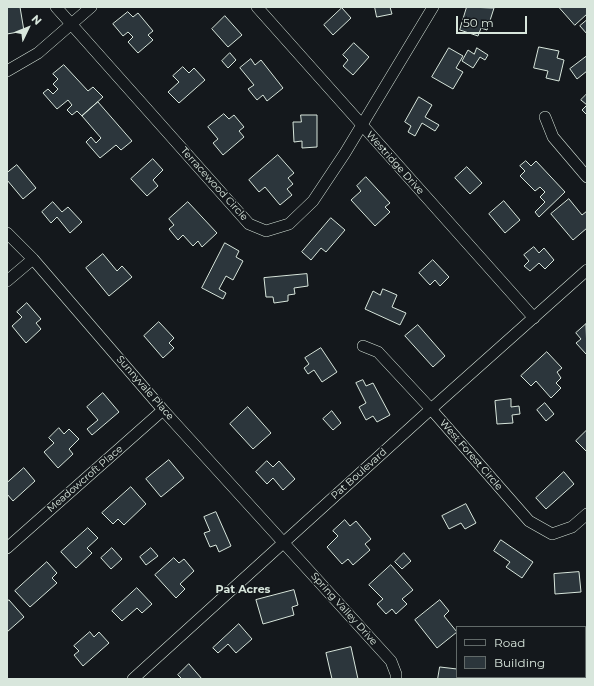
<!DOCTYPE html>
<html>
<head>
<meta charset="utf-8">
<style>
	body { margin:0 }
	#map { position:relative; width:594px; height:686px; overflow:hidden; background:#14181c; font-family:Montserrat,sans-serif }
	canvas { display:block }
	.frame { position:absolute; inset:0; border:8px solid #d8e6dc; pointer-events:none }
	.legend { position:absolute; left:456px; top:626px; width:130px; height:52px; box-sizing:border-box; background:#14181c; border:1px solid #626a69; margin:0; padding:5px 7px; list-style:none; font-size:12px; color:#d8e6dc }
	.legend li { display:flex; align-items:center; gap:8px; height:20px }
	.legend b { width:20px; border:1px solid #626a69 }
	.north { position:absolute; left:8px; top:8px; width:40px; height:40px; -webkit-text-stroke:3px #14181c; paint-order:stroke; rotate:47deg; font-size:11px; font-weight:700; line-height:16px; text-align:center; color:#d8e6dc }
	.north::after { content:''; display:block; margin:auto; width:14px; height:18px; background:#d8e6dc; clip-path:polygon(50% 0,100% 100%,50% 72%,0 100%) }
	.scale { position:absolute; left:456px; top:16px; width:71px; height:18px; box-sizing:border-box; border:2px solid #d8e6dc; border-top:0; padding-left:5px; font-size:12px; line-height:14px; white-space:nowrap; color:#d8e6dc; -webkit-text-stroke:3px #14181c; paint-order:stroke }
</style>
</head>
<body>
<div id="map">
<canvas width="594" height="686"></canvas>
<div class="frame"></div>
<ul class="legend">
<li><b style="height:5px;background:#14181c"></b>Road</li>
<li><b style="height:11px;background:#2c363c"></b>Building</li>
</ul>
<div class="north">N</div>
<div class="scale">50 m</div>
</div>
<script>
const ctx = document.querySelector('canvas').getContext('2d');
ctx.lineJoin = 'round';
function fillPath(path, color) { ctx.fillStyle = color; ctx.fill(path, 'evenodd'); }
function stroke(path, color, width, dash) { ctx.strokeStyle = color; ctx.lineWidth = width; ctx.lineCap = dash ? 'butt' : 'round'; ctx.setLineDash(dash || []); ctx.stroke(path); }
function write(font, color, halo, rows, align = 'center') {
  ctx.font = font + ' Montserrat,sans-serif'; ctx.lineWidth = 3; ctx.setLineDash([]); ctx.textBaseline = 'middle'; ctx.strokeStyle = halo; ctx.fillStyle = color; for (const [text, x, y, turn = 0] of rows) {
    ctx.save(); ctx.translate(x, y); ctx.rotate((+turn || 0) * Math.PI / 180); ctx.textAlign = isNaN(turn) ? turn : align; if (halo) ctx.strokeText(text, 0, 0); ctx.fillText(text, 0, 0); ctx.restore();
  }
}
const building = new Path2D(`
	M7,7h13l4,24 -17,3z
	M375,7h15l2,7 -15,3z
	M467,7l27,1 -7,22 -6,-2 -3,8 -18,-6z
	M559,7h28v7l-12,11z
	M342,8l9,10 -18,17 -9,-10z
	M128,12l5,5 5,-4 15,18 -5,4 5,5 -15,13 -10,-11 5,-5 -5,-5 -5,4 -10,-12z
	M225,16l17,19 -14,12 -16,-18z
	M587,20v14l-7,-8z
	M354,43l15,14 -16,18 -10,-9 5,-6 -5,-5z
	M539,47l20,4 -2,7 7,2 -5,21 -13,-3 2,-7 -14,-3z
	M449,48l14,8 -7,12 7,4 -10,17 -21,-12z
	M477,48l11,7 -3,5 -5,-3 -7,11 -11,-7 6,-11 6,4z
	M230,53l6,7 -8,8 -6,-7z
	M587,56v15l-10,8 -7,-10z
	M251,59l4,6 6,-5 22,28 -16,13 -4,-6 -6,5 -9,-11 6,-4 -14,-17z
	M64,65l24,26 5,-4 10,10 -21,19 -5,-5 -5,4 -5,-5 5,-5 -4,-5 -11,9 -14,-16 5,-4 5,5 5,-5 -5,-5 5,-5 -5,-5z
	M183,67l6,6 5,-5 11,12 -26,23 -11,-11 11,-10 -6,-6z
	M586,95l1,1v19l-5,-5 5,-5 -6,-5z
	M419,97l13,8 -7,12 14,8 -4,6 -13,-8 -7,13 -7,-4 3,-6 -6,-4z
	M98,102l34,39 -11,9 -5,-5 -16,13 -14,-16 5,-5 5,6 5,-5 -19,-22z
	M224,114l5,5 5,-4 10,12 -5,4 5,6 -21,18 -10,-12 5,-4 -10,-12z
	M301,115h16v32l-15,1v-7l-8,1 -1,-20h8z
	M278,155l16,18 -6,5 5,6 -6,5 5,6 -12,10 -15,-18 -6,5 -10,-12z
	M153,159l10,11 -10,10 5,6 -11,10 -16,-17z
	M526,161l5,5 5,-5 29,31 -26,25 -4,-5 10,-10 -5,-5 5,-5 -5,-5 -5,4 -15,-15 5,-5 -5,-5z
	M17,165l19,23 -13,11 -16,-19v-7z
	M467,167l15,16 -12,11 -15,-16z
	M366,177l24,26 -5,4 5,5 -15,14 -24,-26 10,-9 -4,-5z
	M569,199l13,16 5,-4v17l-14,12 -22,-26z
	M504,201l16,19 -15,13 -16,-19z
	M53,202l9,10 6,-5 14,15 -12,11 -13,-16 -6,6 -9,-11z
	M188,202l29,31 -15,14 -4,-6 -5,5 -10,-11 -5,5 -9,-11 5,-4 -5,-6z
	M331,218l14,12 -19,22 -5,-4 -10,12 -9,-8z
	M225,243l14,8 -3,6 7,4 -10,19 -7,-4 -7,13 7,4 -3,6 -21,-11z
	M534,247l5,6 5,-5 10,12 -9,9 -6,-6 -9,8 -6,-5 5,-5 -5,-6z
	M103,254l14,17 5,-5 10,11 -23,19 -23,-28z
	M433,260l16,17 -9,9 -5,-6 -5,5 -11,-12z
	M307,274l1,12 -14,2 1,6 -7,1v6l-14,2 -1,-6h-7l-2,-19z
	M383,289l14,6 -5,12 14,6 -6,12 -35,-16 8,-18 7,4z
	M27,303l14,16 -5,4 5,6 -15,14 -14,-17 10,-9 -5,-5z
	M159,322l15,16 -5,5 5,5 -11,10 -19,-22z
	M586,324l1,29 -1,1 -10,-11 5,-4 -5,-6z
	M418,325l27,31 -12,11 -28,-31z
	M321,348l16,24 -15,10 -8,-12 -6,4 -4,-6 5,-4 -4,-6z
	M547,352l15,16 -5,4 4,6 -5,5 5,5 -10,10 -15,-17 -5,5 -10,-10z
	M363,380l3,6 7,-3 17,32 -13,7 -4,-6 -7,4 -7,-13 7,-4 -10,-20z
	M103,393l16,19 -27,23 -5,-6 11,-9 -11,-13z
	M511,399v8l8,-1 1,8 -8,1 1,8 -16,1 -2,-23z
	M545,403l9,11 -8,7 -9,-11z
	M248,407l23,26 -18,16 -23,-25z
	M332,411l9,12 -8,7 -10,-11z
	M59,428l5,6 5,-5 10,10 -10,10 4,5 -15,14 -14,-16 10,-9 -5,-5z
	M587,430v22l-11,-11z
	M169,460l15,18 -23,19 -15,-18z
	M267,461l6,6 6,-6 16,18 -12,11 -10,-12 -6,6 -11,-12z
	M24,468l11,13 -22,20 -6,-7v-11z
	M564,472l10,12 -28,25 -10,-11z
	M131,487l15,17 -22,21 -6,-6 -5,5 -11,-11z
	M466,504l10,19 -11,6 -4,-6 -12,6 -7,-13z
	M216,512l15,34 -12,6 -3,-7 -6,2 -6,-14 6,-2 -6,-14z
	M345,520l5,6 6,-5 15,18 -6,5 5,6 -17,15 -5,-6 -6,5 -15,-17 11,-11 -5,-5z
	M88,528l10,10 -11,10 5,5 -16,15 -15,-16z
	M501,540l32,22 -11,16 -16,-11 4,-5 -16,-11z
	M112,548l10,11 -11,10 -10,-11z
	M151,548l7,8 -12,9 -6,-8z
	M404,553l7,8 -9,8 -7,-7z
	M174,558l5,5 5,-4 10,12 -14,13 5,5 -9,9 -21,-23z
	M47,562l10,11 -5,5 5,5 -27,24 -15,-16z
	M391,565l22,25 -11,9 5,5 -11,10 -4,-5 -6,5 -9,-10 6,-5 -14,-14z
	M579,572l2,20 -26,2 -1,-20z
	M137,588l15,16 -10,9 -5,-5 -15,13 -10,-10z
	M294,590l4,15 -6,2 2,8 -31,9 -7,-24z
	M9,600l15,17 -17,15v-30z
	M440,600l9,11 -5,5 13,16 -20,16 -22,-28z
	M239,624l13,15 -16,14 -8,-9 -10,9 -5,-5z
	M90,632l4,5 5,-5 10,11 -26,23 -9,-11 5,-4 -5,-5z
	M351,647l7,32h-26l-6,-26z
	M189,664l13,15h-20l-4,-4z
	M440,667l17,2v8h12v2h-31z`);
const minor = new Path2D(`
	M56,7l193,217 17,7 23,-7 24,-23 32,-48 88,-146
	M257,7l277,311
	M7,71l31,-18 53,-46
	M545,117l8,20 34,40
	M7,233l26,26 130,151 228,251 5,13v5
	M7,281l26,-22
	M363,346l15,6 53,57 98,112 23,13 20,-7 15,-13
	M7,548l156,-138
	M133,679l298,-270 156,-139`);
const streetNames = [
	["Westridge Drive",395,163,48],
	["Terracewood Circle",214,184,48],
	["Sunnyvale Place",145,388,49],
	["West Forest Circle",471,455,49],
	["Pat Boulevard",359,474,-42],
	["Meadowcroft Place",85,479,-41],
	["Spring Valley Drive",344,609,48]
];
const neighbourhoodNames = [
	["Pat Acres",243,590]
];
fillPath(building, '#2c363c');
stroke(building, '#d8e6dc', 1);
stroke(minor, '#d8e6dc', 12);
stroke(minor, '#14181c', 11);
write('10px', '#d8e6dc', '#14181c', streetNames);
write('bold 11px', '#d8e6dc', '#14181c', neighbourhoodNames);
</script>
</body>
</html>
